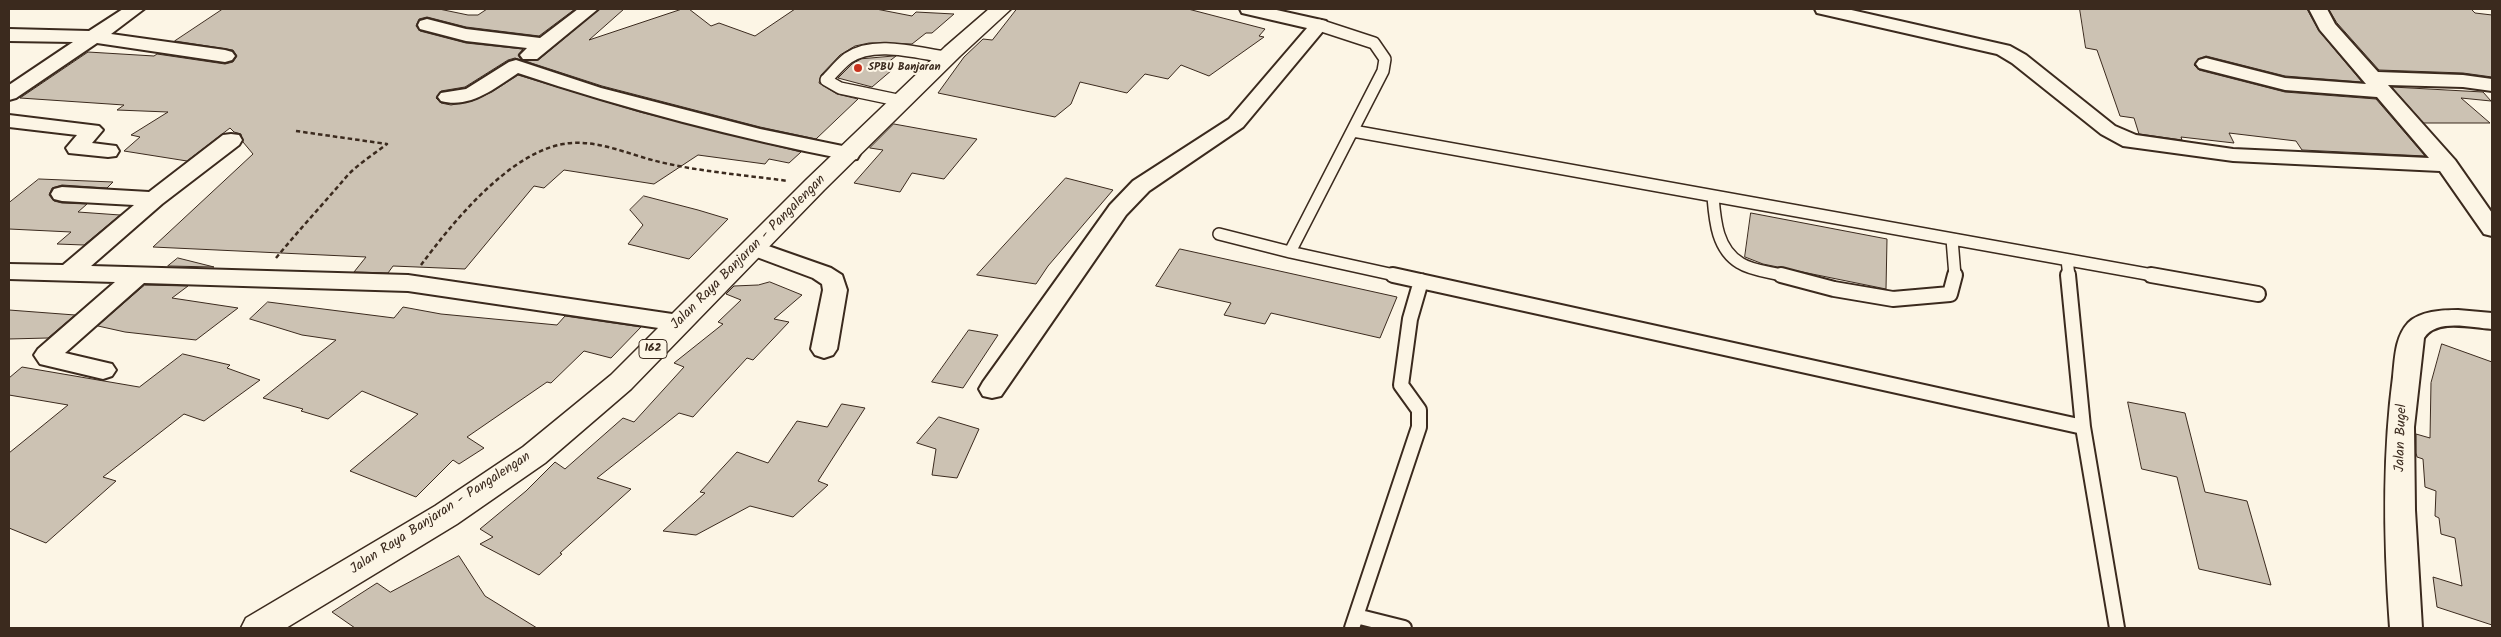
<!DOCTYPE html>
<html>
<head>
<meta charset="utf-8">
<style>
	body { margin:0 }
	#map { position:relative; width:2501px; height:637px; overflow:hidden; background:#fcf5e5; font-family:Kalam,sans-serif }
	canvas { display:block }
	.frame { position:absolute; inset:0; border:10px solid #3b2a1e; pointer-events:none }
</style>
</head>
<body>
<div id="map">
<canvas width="2501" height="637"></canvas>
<div class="frame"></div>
</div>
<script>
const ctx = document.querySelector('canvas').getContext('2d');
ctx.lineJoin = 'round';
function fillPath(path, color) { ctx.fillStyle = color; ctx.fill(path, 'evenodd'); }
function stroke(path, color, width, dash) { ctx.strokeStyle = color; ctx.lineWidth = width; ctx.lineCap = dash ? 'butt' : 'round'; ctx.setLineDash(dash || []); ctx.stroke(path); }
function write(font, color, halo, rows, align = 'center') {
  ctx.font = font + ' Kalam,sans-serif'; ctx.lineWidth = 4; ctx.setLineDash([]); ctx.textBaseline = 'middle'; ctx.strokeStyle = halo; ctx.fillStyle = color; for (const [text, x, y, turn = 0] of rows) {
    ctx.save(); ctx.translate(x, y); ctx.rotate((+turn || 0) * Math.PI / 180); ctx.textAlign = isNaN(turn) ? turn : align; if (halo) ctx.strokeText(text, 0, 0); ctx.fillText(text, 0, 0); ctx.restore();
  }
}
const building = new Path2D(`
	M223,9h216l29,6h10l9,-6h88l-36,27 -73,-9 -39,-10 -8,2 -3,7 4,5 46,12 57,6 -5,6 3,5 -6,-2 -7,2 -43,27 -24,4 -5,7 5,5 10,2 21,-4 20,-9 26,-17 122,37 161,40 -12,11 -20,-4 -4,5 -67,-9 -44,29 -90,-14 -20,18 -10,-2 -69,83 -72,-3 -5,7 -34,-1 12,-15 -213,-10 100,-93 -10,-12 -2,-8 -7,-2 -4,-4 -43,33 -63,-10 16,-14 -9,-2 37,-23 -51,-2 7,-5 -104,-7 68,-46 66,4 3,-2 68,10 8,-2 4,-6 -4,-6 -58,-9z
	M600,9h24l-35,31 93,-31h7l22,17 8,-3 36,13 40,-27h81l36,7 4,-4 38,2 -22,19h-6l-14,11 -43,-1 -14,3 -15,9 -19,20 -2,8 18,11 21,5 -42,40 -56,-12 -158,-41 -77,-25 13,-1z
	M1017,9h171l77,20 -6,7 5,1 -55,39 -28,-11 -13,14 -23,-5 -18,19 -47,-11 -9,22 -16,13 -117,-24 26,-36 19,-18 9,1z
	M2080,9h227l12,22 43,51 -77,-6 -79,-20 -8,3 -4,6 5,5 86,22 91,7 49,57 -123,-6 -6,-9 -67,-8 5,10 -53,-6 1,3 -43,-6 -5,-16 -14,-2 -23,-66 -11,-2z
	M2329,9h142l4,4 17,2v62l-29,-4 -84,-3 -42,-47z
	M896,56l-14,11 10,3 -20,17 -34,-9 14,-14 9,-5z
	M2392,87l91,5 8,9 -30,-3 29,25h-66z
	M894,124l83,15 -33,40 -32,-6 -12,19 -46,-9 29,-33 -13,-2z
	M1066,178l47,12 -65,76 -12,18 -59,-9z
	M39,179l74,3 -6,6 -45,-3 -10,3 -3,7 5,6 8,2 25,1 -9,8 42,3 -36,30 -27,-1 14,-12 -62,-3v-26z
	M644,196l54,14 30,9 -39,40 -61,-15 15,-19 -13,-15z
	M1751,213l136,26 -1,50 -123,-25 -18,-7z
	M1180,249l217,48 -17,41 -109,-25 -6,11 -41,-9 7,-12 -75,-17z
	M178,258l36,9 -46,-1z
	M770,282l32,13 -28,24 15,3 -36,38 -6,-2 -54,59 -14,-4 -82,65 34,11 -71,64 2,1 -23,21 -59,-31 13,-7 -13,-8 46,-38 29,-29 10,7 58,-51 11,4 50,-55 -10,-4 49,-39 -5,-2 23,-22 -15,-6 8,-8 24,-1z
	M145,285l43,1 -16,12 66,10 -42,32 -71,-8 -27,-6z
	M268,302l126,16 9,-11 38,7 116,11 8,-9 76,11 -30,31 -27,-7 -33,32 -4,-1 -80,55 17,11 -25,16 -6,-4 -37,37 -66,-26 68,-57 -56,-23 -34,28 -27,-8 2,-2 -40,-11 73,-58 -34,-5 -52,-16z
	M9,310l66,5 -27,23 -39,1z
	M969,330l29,5 -35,53 -31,-6z
	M2442,344l50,18v263l-55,-18 -4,-30 29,9 -7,-48 -14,-4 -2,-16 -4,-2 1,-25 -11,-4 -2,-28 -6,-2 -1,-4v-19l14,4 1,-55z
	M183,354l47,11 -3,3 33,12 -56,41 -20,-7 -81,63 13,4 -70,62 -37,-15v-75l59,-48 -59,-10v-17l13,-11 117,20z
	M2128,402l57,11 20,79 42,9 24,84 -72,-16 -22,-92 -35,-8z
	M842,404l23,4 -47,73 10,4 -35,32 -43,-11 -54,29 -33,-4 42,-38 -5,-1 37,-40 31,11 29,-42 30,6z
	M939,417l40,12 -22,49 -25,-3 4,-26 -19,-6z
	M459,556l26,40 52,32h-182l-23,-16 45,-29 13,9z`);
const path = new Path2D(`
	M276,258c23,-28 48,-55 71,-82 11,-12 27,-22 40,-32l-91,-13
	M421,265c32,-43 87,-111 142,-121 33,-6 66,11 97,18 42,10 85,13 128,19`);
const serviceFar1 = new Path2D(`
	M1319,25l55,18 11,16 -2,12 -93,181 109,24
	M902,101l-62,-13 -14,-8c7,-7 14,-16 22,-22 26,-18 69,-5 97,-1
	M1353,131l805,145
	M1713,197c2,24 4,52 27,66 12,8 32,9 45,13
	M1219,234l71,18
	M1952,239l3,37
	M2067,260l2,16`);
const service = new Path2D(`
	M1393,275l690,152 -15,-152
	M1781,275l53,14 59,10 57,-5 5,-19
	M2151,275l107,19
	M2083,427l34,201
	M1356,616l48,12
	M1352,628l67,-201v-17l-18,-25 9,-66 11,-38`);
const minor = new Path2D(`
	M123,9h21l-33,25 114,16 7,2 3,4 -3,4 -7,2 -128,-19 -81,55 -7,2v-15l64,-43 -64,-1v-12l80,2z
	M578,9h20l-61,50h-14l-3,-4 7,-7 -61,-7 -46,-12 -2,-4 2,-4 7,-2 39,10 74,9z
	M1240,9h32l54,12 2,4 -85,102 -94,64 -23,24 -125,181 -9,2 -9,-2 -4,-7 4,-7 127,-177 23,-24 96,-62 78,-91 -65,-15z
	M1815,9h32l163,37 16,9 89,71 21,9 97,14 196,9 -52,-61 -92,-7 -86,-22 -3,-4 3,-4 7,-2 79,20 81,6 -46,-54 -11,-21h18l8,15 43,48 85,3 29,4v12l-29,-4 -75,-2 67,75 37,53v23l-8,-2 -44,-63 -207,-10 -110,-15 -22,-12 -89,-71 -15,-9 -180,-41z
	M516,60l85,28 159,41 97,20 3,5 -3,5 -8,1c-112,-22 -223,-51 -331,-87 -23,15 -48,36 -77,28l-3,-4 3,-4 25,-4 43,-27z
	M9,115l90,11 4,4 -11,13 24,3 3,5 -3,5 -8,1 -39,-4 -3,-5 11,-13 -68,-8z
	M231,134l8,1 3,5 -3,5 -77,59 -71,62 317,9 271,40 9,2 4,6 -4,6 -9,2 -271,-40 -264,-8 -79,70 47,11 4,6 -4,6 -9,3 -63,-15 -6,-9 4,-6 77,-67 -106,-3v-15l54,1 71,-60 -72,-4 -8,-2 -3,-5 3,-5 8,-2 87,5 74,-57z
	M754,241l77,27 11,7 5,15 -10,59 -4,6 -9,3 -9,-3 -4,-6 12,-59 -1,-6 -9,-6 -67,-25 -4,-5 4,-5z
	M2458,310l34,3v16c-20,-1 -55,-11 -68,9l-10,89 1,83 7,118h-32c-6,-83 -8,-168 3,-251 2,-18 2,-40 15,-54 12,-12 34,-13 50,-13z`);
const primary = new Path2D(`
	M989,9h22l-51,47 -136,134 -193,199 -86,74 -88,61 -171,104h-45l5,-10 189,-112 88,-59 88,-72 195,-195 139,-133z`);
const markers = [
	[858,68,5,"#c8321e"]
];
const farPoinames = [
	["SPBU Banjaran",868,68]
];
const shields = [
	[653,349,28]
];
const shieldNames = [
	["162",653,349]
];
const streetNames = [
	["Jalan Raya Banjaran - Pangalengan",749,253,-45],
	["Jalan Bugel",2402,438,-88],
	["Jalan Raya Banjaran - Pangalengan",441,514,-33]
];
fillPath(building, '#ccc2b3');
stroke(building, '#3b2a1e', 1);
stroke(serviceFar1, '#3b2a1e', 14);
stroke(service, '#3b2a1e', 18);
stroke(minor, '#3b2a1e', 4);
stroke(primary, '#3b2a1e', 3);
stroke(path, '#3b2a1e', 2.5, [4.5, 3]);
stroke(serviceFar1, '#fcf5e5', 11);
stroke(service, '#fcf5e5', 14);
fillPath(minor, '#fcf5e5');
fillPath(primary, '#fcf5e5');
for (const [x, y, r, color] of markers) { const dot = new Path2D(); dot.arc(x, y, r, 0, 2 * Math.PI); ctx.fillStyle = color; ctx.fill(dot); stroke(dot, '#fcf5e5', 2); }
write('bold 11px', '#3b2a1e', '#fcf5e5', farPoinames, 'left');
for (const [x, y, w] of shields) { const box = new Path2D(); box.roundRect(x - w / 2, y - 9.5, w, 19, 4); ctx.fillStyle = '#fcf5e5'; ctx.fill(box); stroke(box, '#3b2a1e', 1); }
write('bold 12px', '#3b2a1e', null, shieldNames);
write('14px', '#3b2a1e', '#fcf5e5', streetNames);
</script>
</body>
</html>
